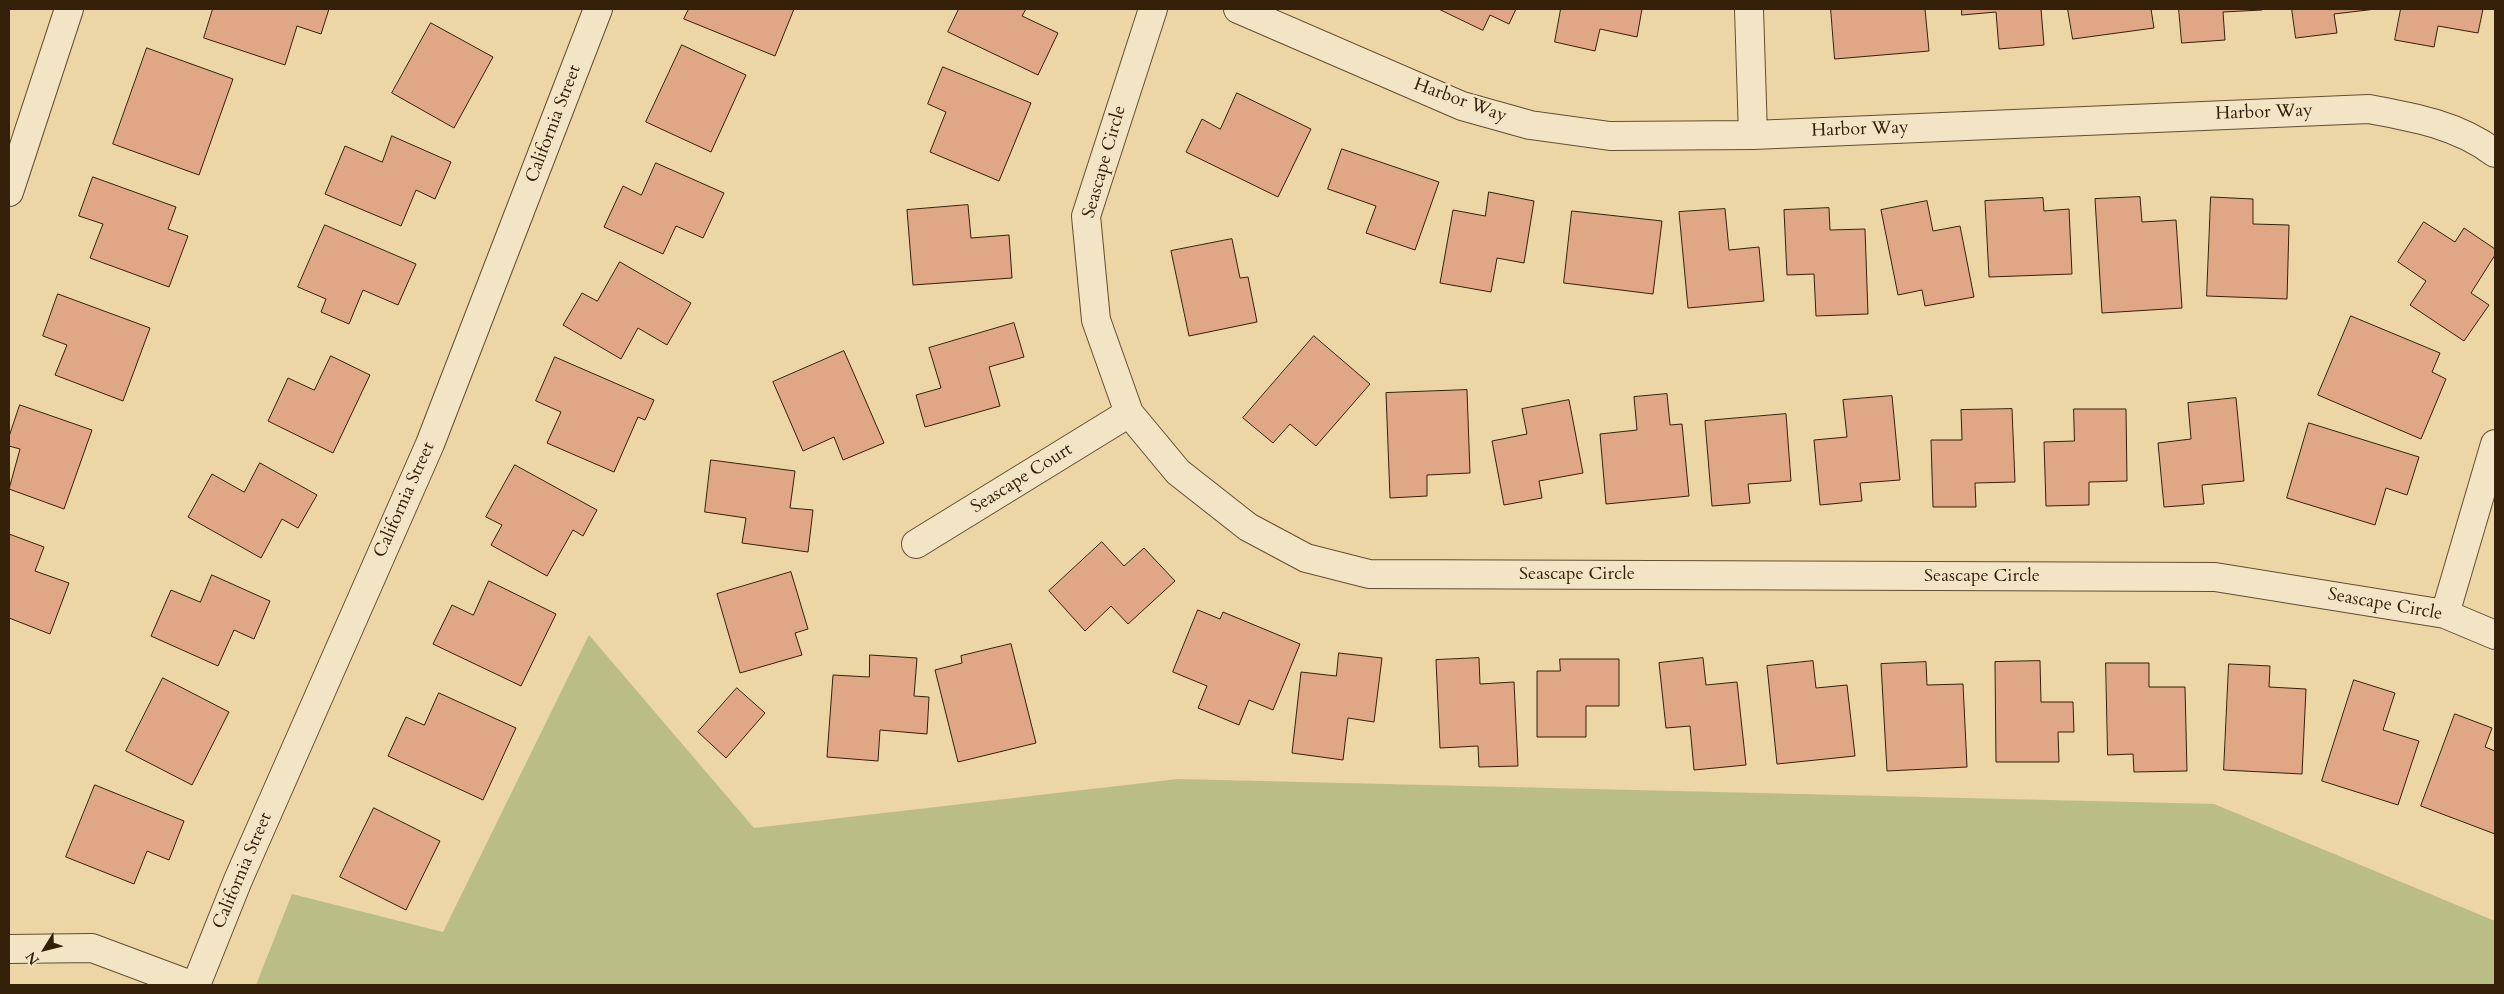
<!DOCTYPE html>
<html>
<head>
<meta charset="utf-8">
<style>
	body { margin:0 }
	#map { position:relative; width:2504px; height:994px; overflow:hidden; background:#ecd6a6; font-family:Cardo,serif }
	canvas { display:block }
	.frame { position:absolute; inset:0; border:10px solid #342009; pointer-events:none }
	.north { position:absolute; left:20px; top:924px; width:50px; height:50px; -webkit-text-stroke:4px #f3e4c5; paint-order:stroke; rotate:234deg; font-size:14px; font-weight:700; line-height:20px; text-align:center; color:#342009 }
	.north::after { content:''; display:block; margin:auto; width:18px; height:22px; background:#342009; clip-path:polygon(50% 0,100% 100%,50% 72%,0 100%) }
</style>
</head>
<body>
<div id="map">
<canvas width="2504" height="994"></canvas>
<div class="frame"></div>
<div class="north">N</div>
</div>
<script>
const ctx = document.querySelector('canvas').getContext('2d');
ctx.lineJoin = 'round';
function fillPath(path, color) { ctx.fillStyle = color; ctx.fill(path, 'evenodd'); }
function stroke(path, color, width, dash) { ctx.strokeStyle = color; ctx.lineWidth = width; ctx.lineCap = dash ? 'butt' : 'round'; ctx.setLineDash(dash || []); ctx.stroke(path); }
function write(font, color, halo, rows, align = 'center') {
  ctx.font = font + ' Cardo,serif'; ctx.lineWidth = 5; ctx.setLineDash([]); ctx.textBaseline = 'middle'; ctx.strokeStyle = halo; ctx.fillStyle = color; for (const [text, x, y, turn = 0] of rows) {
    ctx.save(); ctx.translate(x, y); ctx.rotate((+turn || 0) * Math.PI / 180); ctx.textAlign = isNaN(turn) ? turn : align; if (halo) ctx.strokeText(text, 0, 0); ctx.fillText(text, 0, 0); ctx.restore();
  }
}
const green = new Path2D(`
	M589,635l165,193 424,-49 1036,25 281,117v64h-2239l36,-91 151,38z`);
const building = new Path2D(`
	M213,9h116l-8,25 -24,-8 -12,39 -81,-27z
	M689,9h105l-19,47 -91,-37z
	M959,9h67l-4,7 36,17 -20,42 -90,-43z
	M1439,9h77l-7,15 -19,-9 -7,15z
	M1561,9h81l-5,28 -37,-8 -5,22 -40,-9z
	M1831,9h94l4,42 -94,8z
	M1962,9h79l3,36 -45,4 -3,-37 -34,3z
	M2068,9h83l3,19 -81,11z
	M2179,9h83v1l-39,2 2,28 -43,3z
	M2292,9h84l-42,5 3,19 -41,5z
	M2401,9h82l-5,24 -40,-7 -4,21 -39,-7z
	M431,23l62,34 -39,71 -62,-35z
	M682,45l64,30 -35,77 -65,-30z
	M147,48l86,31 -34,96 -86,-31z
	M943,67l88,36 -32,78 -69,-29 16,-40 -18,-8z
	M1237,93l74,36 -33,68 -92,-45 16,-33 18,10z
	M392,136l59,26 -16,37 -19,-9 -15,36 -76,-32 20,-48 37,16z
	M1342,149l97,33 -24,68 -49,-17 10,-27 -48,-17z
	M656,163l68,30 -21,45 -27,-12 -13,28 -59,-27 19,-41 18,9z
	M93,177l83,30 -8,22 20,7 -19,51 -79,-29 13,-34 -24,-8z
	M1489,192l45,9 -10,62 -27,-5 -6,34 -51,-9 13,-73 32,6z
	M2140,197l2,25 34,-2 6,88 -80,5 -7,-114z
	M2211,197l42,2v25l36,1 -2,74 -80,-3z
	M2043,198l1,13 25,-2 3,65 -83,3 -4,-76z
	M1927,201l6,30 27,-5 14,71 -49,9 -3,-16 -24,5 -17,-85z
	M968,205l3,33 38,-3 3,43 -99,7 -6,-75z
	M1829,208l1,22 35,-1 3,85 -52,2 -2,-42 -27,1 -3,-65z
	M1725,209l4,41 30,-3 5,54 -76,7 -9,-96z
	M1572,211l90,10 -9,73 -89,-11z
	M2424,222l31,20 9,-14 31,21v6l-24,38 18,12 -25,36 -54,-36 16,-24 -28,-19z
	M325,225l91,39 -18,41 -35,-15 -14,34 -28,-12 5,-13 -28,-12z
	M1232,239l8,39 8,-1 9,45 -68,14 -18,-85z
	M620,262l71,41 -24,42 -29,-17 -17,31 -58,-34 19,-32 15,8z
	M58,294l92,34 -27,73 -68,-26 12,-30 -24,-9z
	M2351,316l89,37 -8,19 14,7 -25,60 -103,-44z
	M1014,323l10,34 -35,10 11,39 -75,21 -9,-32 25,-7 -12,-40z
	M1314,336l56,48 -54,62 -26,-22 -17,19 -30,-25z
	M844,351l40,92 -41,17 -9,-23 -31,14 -30,-69z
	M331,356l39,19 -37,78 -65,-32 20,-43 26,12z
	M555,357l99,43 -9,20 -7,-3 -24,55 -67,-29 14,-31 -25,-11z
	M1467,390l3,83 -43,2v21l-37,2 -4,-105z
	M1667,394l3,31 12,-1 7,72 -83,8 -6,-70 37,-4 -3,-33z
	M1892,396l8,84 -40,3 2,18 -42,4 -6,-65 33,-3 -4,-37z
	M2236,398l8,83 -42,4 2,19 -40,3 -6,-64 33,-4 -3,-36z
	M1569,400l14,73 -44,8 3,17 -38,7 -12,-64 35,-7 -5,-25z
	M20,405l72,25 -28,79 -55,-20 11,-40 -11,-3v-9z
	M2012,409l3,73 -40,1 1,24h-43l-2,-67h31l-1,-30z
	M2074,409h52l1,72 -38,1v23l-43,1 -2,-64 30,-1z
	M1786,414l5,67 -43,3 2,19 -38,3 -7,-85z
	M2309,423l110,34 -12,38 -21,-7 -11,37 -88,-27z
	M711,460l84,11 -5,37 23,2 -5,42 -66,-9 4,-25 -41,-6z
	M260,463l57,32 -19,33 -16,-9 -21,39 -73,-41 24,-43 32,18z
	M515,465l82,45 -14,26 -10,-6 -26,46 -56,-31 11,-20 -16,-8z
	M9,534l35,13 -9,24 34,12 -19,51 -41,-16z
	M1102,542l22,24 20,-18 31,33 -47,43 -17,-18 -26,25 -36,-40z
	M791,572l17,57 -13,4 7,22 -62,18 -23,-79z
	M212,575l58,26 -16,38 -20,-9 -16,36 -67,-30 20,-46 29,12z
	M489,581l67,33 -35,72 -88,-42 19,-39 21,10z
	M1198,610l22,9 3,-7 77,32 -27,66 -24,-10 -10,25 -41,-17 9,-22 -34,-14z
	M1011,644l25,99 -78,19 -23,-92 27,-7 -1,-7z
	M1339,653l43,5 -8,64 -26,-4 -5,42 -51,-7 9,-81 35,4z
	M870,655l47,3 -3,38 15,1 -2,37 -47,-4 -2,31 -51,-4 6,-82 36,2z
	M1479,658l1,26 34,-2 4,84 -39,1 -1,-21 -38,2 -4,-88z
	M1703,658l3,27 31,-3 9,83 -52,5 -4,-44 -24,2 -7,-65z
	M1560,659h59v47h-33v31h-49v-66h23z
	M1813,661l3,27 31,-3 8,71 -78,8 -10,-98z
	M2040,661l1,41h32l1,30h-16l1,30h-63l-1,-100z
	M1926,662l1,23 36,-1 4,83 -80,4 -6,-107z
	M2106,663h43v24h36l2,84 -53,1 -1,-18 -25,1z
	M2229,664l41,2 -1,21 37,2 -4,85 -78,-4z
	M163,678l66,34 -37,73 -66,-34z
	M2354,680l41,13 -12,37 36,11 -21,64 -76,-24z
	M737,688l28,25 -39,45 -28,-26z
	M439,693l77,35 -33,72 -95,-44 18,-39 18,8z
	M2455,714l37,14 -7,19 10,4v83l-74,-28z
	M95,785l89,36 -15,39 -22,-9 -13,33 -68,-27z
	M374,808l66,33 -34,69 -66,-33z`);
const minor = new Path2D(`
	M1153,9l-67,207 10,104 33,93 49,59 70,55 58,31 63,16 846,3 230,37 50,21
	M1238,9l224,97 68,19 80,11 143,-1 616,-26c44,8 89,16 126,44
	M1749,9l4,126
	M9,192l60,-183
	M916,544l213,-131
	M2445,614l50,-170
	M9,949l83,-1 99,37
	M196,985l42,-105 192,-436 168,-435`);
const streetNames = [
	["Harbor Way",1460,101,20],
	["Harbor Way",2264,113,-2],
	["California Street",554,124,-69],
	["Harbor Way",1860,130,-2],
	["Seascape Circle",1105,162,-74],
	["Seascape Court",1022,479,-32],
	["California Street",405,500,-66],
	["Seascape Circle",1577,575],
	["Seascape Circle",1982,577],
	["Seascape Circle",2385,605,10],
	["California Street",243,871,-67]
];
fillPath(green, '#babd85');
fillPath(building, '#e0a786');
stroke(building, '#342009', 1);
stroke(minor, '#624e30', 30);
stroke(minor, '#f3e4c5', 28);
write('18px', '#342009', '#f3e4c5', streetNames);
</script>
</body>
</html>
